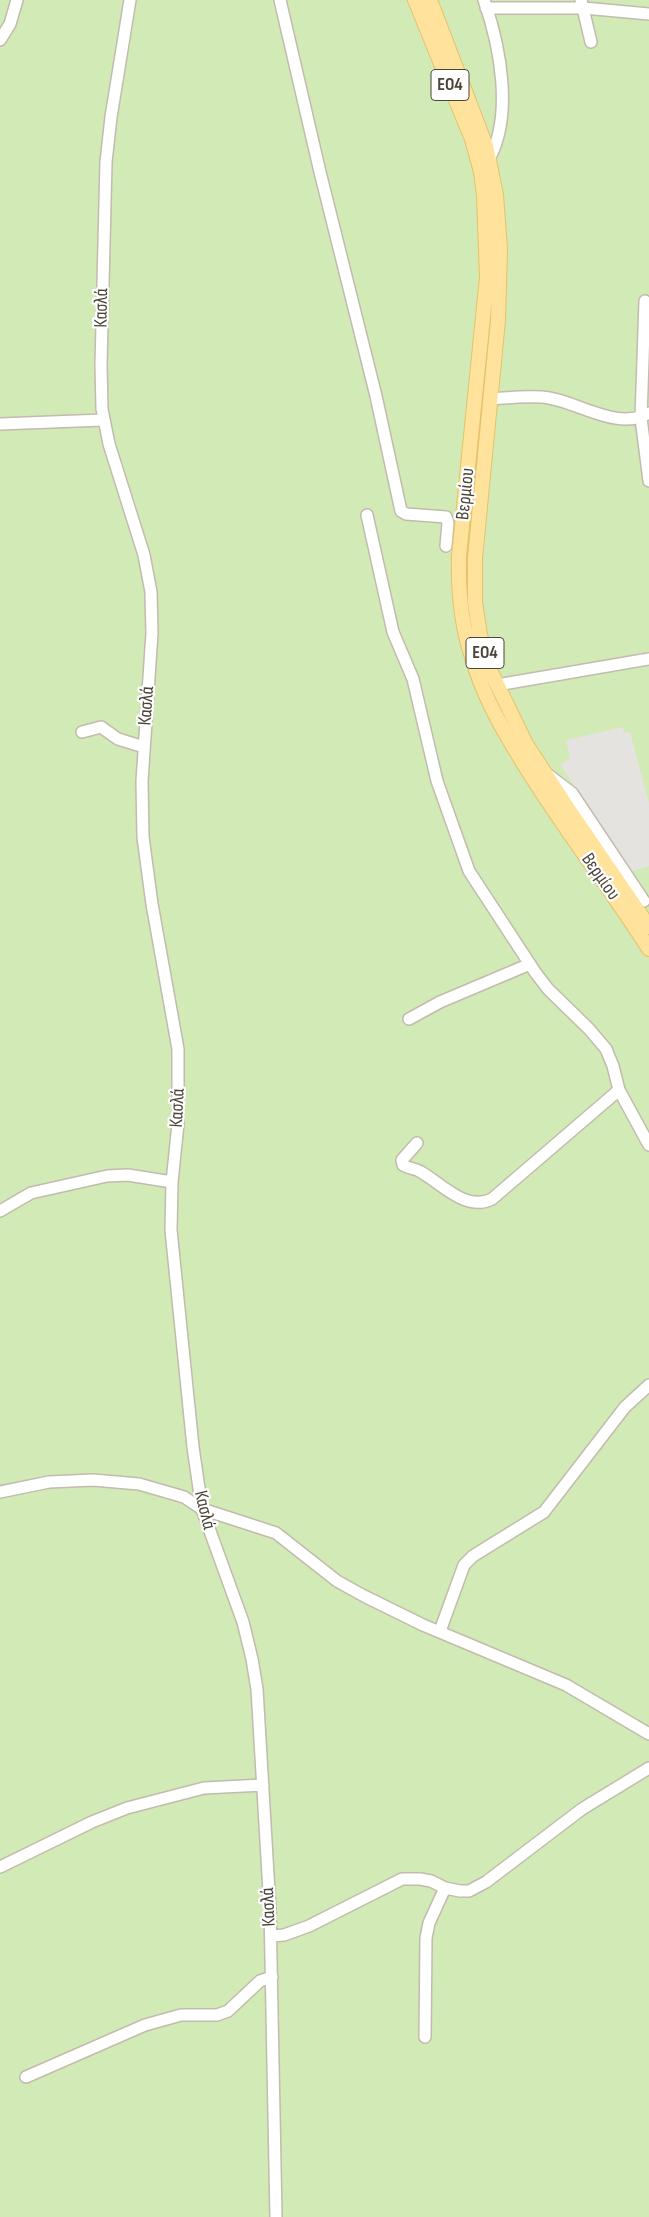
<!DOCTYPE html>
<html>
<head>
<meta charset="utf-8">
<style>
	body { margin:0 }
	canvas { display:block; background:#f6f3ec }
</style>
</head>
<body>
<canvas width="649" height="2217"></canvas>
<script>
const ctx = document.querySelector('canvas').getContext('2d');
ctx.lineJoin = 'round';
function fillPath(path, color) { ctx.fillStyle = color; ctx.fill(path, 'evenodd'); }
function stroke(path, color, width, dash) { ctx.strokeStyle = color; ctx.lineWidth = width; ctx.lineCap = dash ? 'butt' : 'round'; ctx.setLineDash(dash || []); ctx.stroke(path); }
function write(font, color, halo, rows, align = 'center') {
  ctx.font = font + ' "Sofia Sans Condensed",sans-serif'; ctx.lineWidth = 4.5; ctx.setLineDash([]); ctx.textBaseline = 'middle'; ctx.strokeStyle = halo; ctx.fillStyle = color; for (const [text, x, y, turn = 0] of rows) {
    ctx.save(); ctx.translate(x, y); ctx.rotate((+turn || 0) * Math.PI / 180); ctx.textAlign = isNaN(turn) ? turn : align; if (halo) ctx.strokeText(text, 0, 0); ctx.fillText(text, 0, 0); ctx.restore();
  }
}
const green = new Path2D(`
	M0,0h649v2217h-649z`);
const parking = new Path2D(`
	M623,727l1,6 6,-1 19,71v63l-17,5 -13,-16 -59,-91 10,-5 -4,-19z`);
const minor = new Path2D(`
	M130,0l-19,117 -5,45 -5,203 1,44 7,35 35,111 7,37 1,41 -10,148 1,56 9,67 26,145v75l-6,58 -1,48 22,217 9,62 41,113 9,37 5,30 13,220 6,308
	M280,0l40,172 56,224 25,115 5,3 40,3 2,6 -2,23
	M484,0c16,46 30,116 4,161
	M581,0l10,42
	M486,8h98l65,6
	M0,40l10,-16 7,-24
	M645,301l-4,117 8,63
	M491,399c18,-1 39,-4 58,-1 31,5 69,33 100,15
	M0,424l103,-4
	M367,515l26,117 20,47 24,102 32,90 66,101 13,17 41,40 17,20 7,17 6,24 30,55
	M497,685l152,-26
	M82,732l19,-5 17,12 26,8
	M547,774l25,19 72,108
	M409,1019l31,-17 90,-38
	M417,1143l-15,17 1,5c6,4 12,3 18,7 21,12 45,40 71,27l127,-109
	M0,1211l31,-18 76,-17 21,-1 44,7
	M0,1492l49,-10 44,-2 46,4 45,13 18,12 74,24 61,48 27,15 59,29 143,60 83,49
	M440,1631l24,-66 9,-9 71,-44 81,-105 24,-22
	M0,1867l92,-45 35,-14 77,-20 59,-3
	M271,1936l13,-1 25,-9 93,-47h18l11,2 14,7 15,3h9l17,-9 96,-73 67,-41
	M425,2037l1,-99 3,-15 16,-35
	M26,2077l119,-52 36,-10h36l11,-4 32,-30 12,-4`);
const major = new Path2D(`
	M415,0l57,139 9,33 3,23 3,82 -28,279c-1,35 2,68 13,101 10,36 28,68 47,99 40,67 89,128 130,193
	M430,0l56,146 10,49 4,54 -2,71 -23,238v44l5,33 11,37 35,72 43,66 80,117`);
const shields = [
	[450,85,38],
	[485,653,38]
];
const shieldNames = [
	["ΕΟ4",450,85],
	["ΕΟ4",485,653]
];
const streetNames = [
	["Κασλά",102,308,-89],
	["Βερμίου",466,494,-84],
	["Κασλά",147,706,-86],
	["Βερμίου",600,877,55],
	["Κασλά",178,1108,-87],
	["Κασλά",204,1510,76],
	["Κασλά",269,1907,-93]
];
fillPath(green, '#d2eab5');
fillPath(parking, '#e5e3e0');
stroke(minor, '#c2bbae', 14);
stroke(major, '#e6c16a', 16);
stroke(minor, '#fff', 11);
stroke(major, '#ffe39c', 14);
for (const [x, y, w] of shields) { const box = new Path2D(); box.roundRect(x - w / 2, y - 15.5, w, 31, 4); ctx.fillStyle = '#fff'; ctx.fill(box); stroke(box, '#4b4439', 1); }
write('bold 18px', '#4b4439', null, shieldNames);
write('19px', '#4b4439', '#fff', streetNames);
</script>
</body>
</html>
